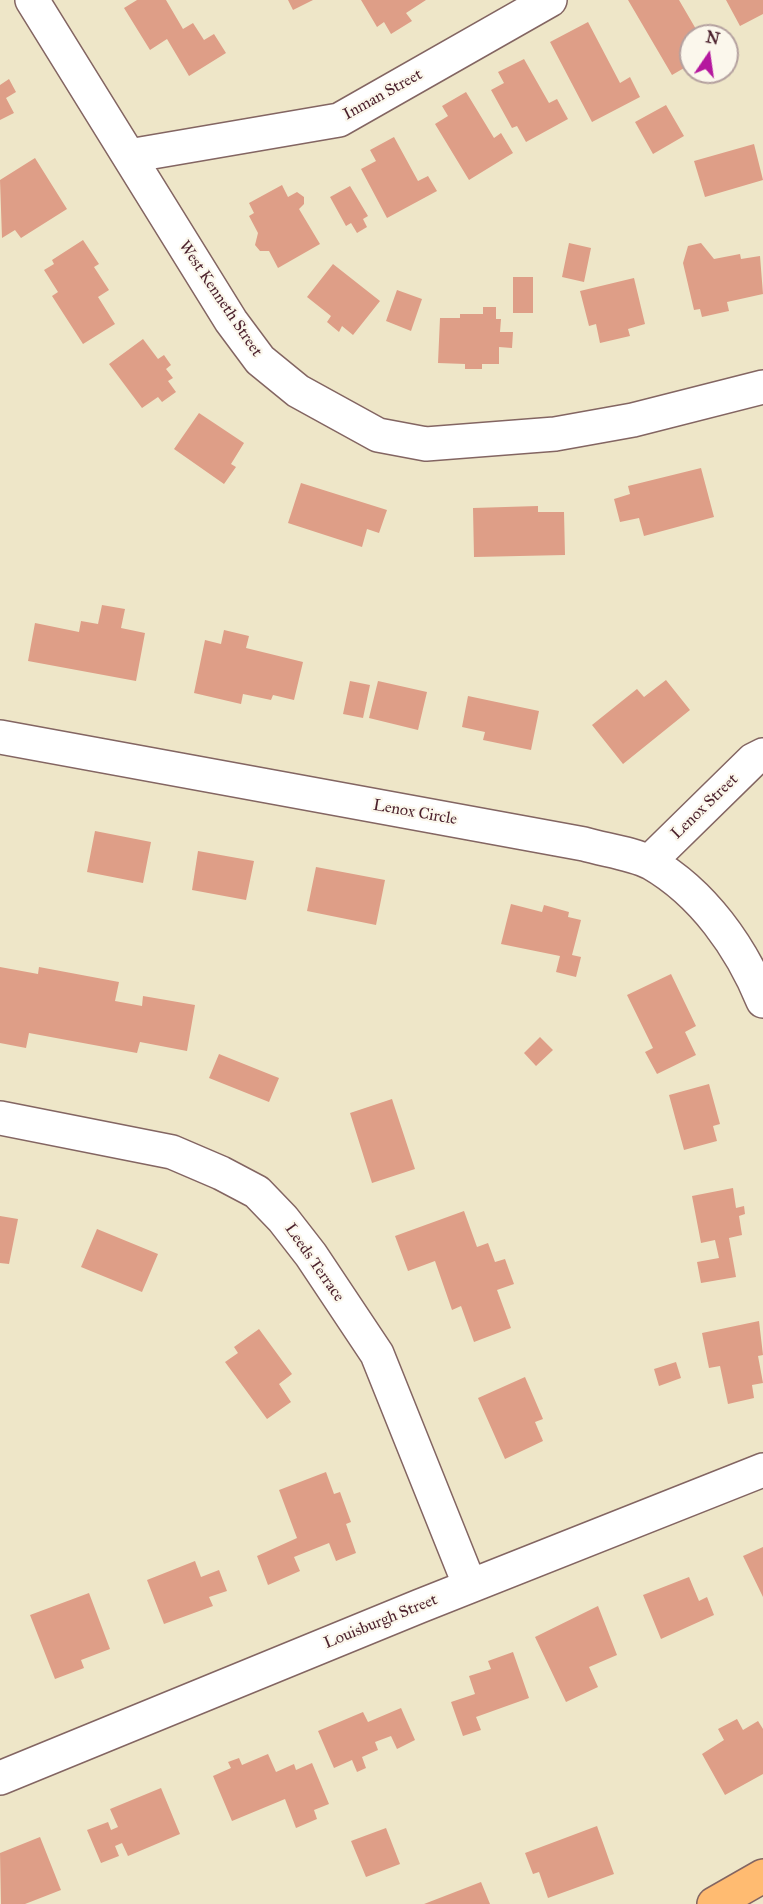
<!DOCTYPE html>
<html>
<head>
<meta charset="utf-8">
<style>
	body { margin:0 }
	#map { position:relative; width:763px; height:1904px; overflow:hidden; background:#eee6c8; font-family:"IM FELL Great Primer",serif }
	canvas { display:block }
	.north { position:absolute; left:679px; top:24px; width:60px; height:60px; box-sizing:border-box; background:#fbf7ec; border:2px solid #b4a19f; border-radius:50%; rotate:13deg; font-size:16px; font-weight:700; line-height:24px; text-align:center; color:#4a1f2b }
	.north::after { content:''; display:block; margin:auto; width:21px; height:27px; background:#b5179e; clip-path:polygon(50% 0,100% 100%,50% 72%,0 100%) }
</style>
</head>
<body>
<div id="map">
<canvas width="763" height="1904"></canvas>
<div class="north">N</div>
</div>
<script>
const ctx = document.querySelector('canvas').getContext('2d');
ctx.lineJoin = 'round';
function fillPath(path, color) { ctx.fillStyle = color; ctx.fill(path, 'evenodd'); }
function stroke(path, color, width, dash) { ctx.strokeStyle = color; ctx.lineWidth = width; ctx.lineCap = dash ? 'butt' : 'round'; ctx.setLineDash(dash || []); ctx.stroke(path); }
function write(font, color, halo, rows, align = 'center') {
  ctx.font = font + ' "IM FELL Great Primer",serif'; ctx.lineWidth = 4.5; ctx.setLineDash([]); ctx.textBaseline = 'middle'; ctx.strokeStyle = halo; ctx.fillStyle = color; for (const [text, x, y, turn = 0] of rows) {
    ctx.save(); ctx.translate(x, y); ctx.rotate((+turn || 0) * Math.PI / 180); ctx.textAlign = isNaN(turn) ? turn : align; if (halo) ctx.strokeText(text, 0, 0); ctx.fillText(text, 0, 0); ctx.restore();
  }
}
const building = new Path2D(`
	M137,0h29l17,29 10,-6 11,17 10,-6 12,19 -37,23 -22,-37 -17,11 -26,-42z
	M288,0h25l-20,10z
	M361,0h65l-20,13 6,8 -21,13 -7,-12 -7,5z
	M628,0h51l21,36h-9v28l-19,11z
	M726,0h37v14l-23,12z
	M588,22l32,61 10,-6 10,20 -48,25 -42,-80z
	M524,59l25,44 8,-4 11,20 -42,23 -9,-16 -5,2 -21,-38 13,-7 -6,-11z
	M9,79l7,13 -10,6 8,15 -14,7v-35z
	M466,92l28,46 7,-5 12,20 -44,27 -34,-56 13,-8 -6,-10z
	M666,105l18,31 -31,18 -18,-32z
	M394,137l24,44 10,-5 9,15 -50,27 -26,-49 15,-8 -6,-11z
	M754,144l9,36 -58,17 -11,-36z
	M35,158l32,51 -46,29 -6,-8 -13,8 -2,-58z
	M282,185l6,12 9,-5 7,5v7l-5,5 21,35 -42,24 -9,-17h-9l-5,-6 3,-12 -9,-17 5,-3 -5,-10z
	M350,186l18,30 -5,3 4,8 -10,6 -6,-10 -5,3 -16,-29z
	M83,240l16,24 -5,3 15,23 -11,7 17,27 -32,20 -31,-48 6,-4 -14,-22 10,-6 -2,-4z
	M569,243l22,5 -7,34 -22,-5z
	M701,243l13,16 26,-5 1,5 19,-3 3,38 -36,8 2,9 -27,6 -2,-8 -6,1 -11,-47 5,-17z
	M333,264l47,37 -27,34 -11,-9 -3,6 -12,-10 4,-6 -24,-19z
	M513,277h20v36h-20z
	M634,278l11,46 -17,5 2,7 -30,7 -4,-19 -7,2 -9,-35z
	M397,290l25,9 -11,32 -25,-10z
	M483,307h13v12h5l-1,13h13l-1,16 -13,-1v17h-17v5h-17v-5l-27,-1 2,-45h20v-4h23z
	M143,339l15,20 6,-4 7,10 -5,4 7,9 -5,3 8,11 -14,10 -4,-5 -16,11 -33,-44z
	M199,413l45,30 -13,21 5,3 -12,17 -50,-35z
	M701,468l13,49 -70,19 -5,-18 -19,4 -6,-23 16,-5 -2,-8z
	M301,483l86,27 -8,23 -12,-4 -5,18 -74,-24z
	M538,506v6h26l1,43 -91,2 -1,-49z
	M102,605l23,4 -4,19 24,5 -9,48 -108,-20 7,-38 44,9 2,-11 17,3z
	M224,630l25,6 -3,12 57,14 -9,38 -21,-5 -2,5 -28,-6 -2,10 -47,-11 11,-53 16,4z
	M666,680l24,30 -67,54 -31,-39 45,-36 7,8z
	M350,681l20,4 -7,33 -20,-4z
	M378,681l49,11 -9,38 -49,-12z
	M468,696l71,15 -8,39 -48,-10 2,-8 -23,-5z
	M95,831l56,11 -8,41 -56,-11z
	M198,851l56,10 -8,39 -54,-10z
	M316,867l69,13 -9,45 -69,-14z
	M511,904l31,8 2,-7 25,7 -1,5 13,3 -9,35 9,2 -5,20 -20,-5 4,-16 -59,-12z
	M0,967l38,7 1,-7 80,15 -4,19 27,5 1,-10 52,9 -8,46 -47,-9 -3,11 -108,-20 -3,15 -26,-5z
	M671,974l25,52 -11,6 11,23 -39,19 -12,-22 8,-4 -26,-53z
	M540,1037l13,13 -17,16 -12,-13z
	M219,1054l60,24 -10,24 -60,-24z
	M709,1084l11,40 -7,2 4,15 -33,9 -15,-55z
	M392,1099l23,70 -43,14 -22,-70z
	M733,1188l3,20 8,-2 1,8 -6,2 3,19 -13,3 7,39 -35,6 -4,-21 22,-4 -4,-18 -14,3 -9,-47z
	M464,1211l13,36 11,-4 7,19 10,-3 9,25 -17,6 14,38 -37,14 -13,-36 -9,4 -17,-49 -27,10 -13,-35z
	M0,1216l18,3 -9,45 -9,-1z
	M97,1229l61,25 -16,38 -61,-25z
	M759,1321l4,34 -5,1 5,27 -11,2 2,13 -26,6 -8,-38 -11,2 -7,-35z
	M259,1329l33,45 -13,10 12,18 -24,17 -42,-57 13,-9 -4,-6z
	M676,1362l5,16 -22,8 -5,-17z
	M525,1377l18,42 -8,3 8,19 -38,18 -27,-61z
	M326,1472l8,22 6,-2 11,30 -5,2 10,29 -20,8 -7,-18 -35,14 6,14 -32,14 -11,-29 40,-18 -18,-48z
	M763,1547v50l-20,-41z
	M195,1561l6,16 18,-7 8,21 -18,6 4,9 -49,18 -17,-44z
	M689,1577l10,24 8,-4 7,18 -53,24 -18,-44z
	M89,1593l21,56 -29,11 3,8 -29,11 -25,-64z
	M598,1606l19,49 -28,12 9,20 -32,15 -31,-65z
	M513,1652l16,46 -53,19 5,13 -18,6 -12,-34 24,-8 -6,-18 22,-7 -3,-8z
	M401,1708l14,32 -18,9 -6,-13 -16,6 3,8 -16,7 4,11 -9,4 -5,-12 -18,8 -16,-37 45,-19 5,10z
	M737,1719l6,11 15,-9 5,8v45l-38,21 -23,-41 22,-14 -6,-11z
	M268,1754l8,18 18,-8 2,6 16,-7 17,41 -15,6 3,9 -21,9 -11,-29 -53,22 -19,-45 18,-8 -3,-6 11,-4 3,7z
	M161,1788l19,46 -52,22 -6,-13 -7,3 4,10 -18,7 -14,-33 21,-8 3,8 7,-3 -8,-18z
	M597,1826l17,48 -66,24 -9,-26 -6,2 -8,-21z
	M386,1828l14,36 -34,13 -15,-36z
	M40,1837l21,53 -36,14h-24l-1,-51z
	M481,1882l9,22h-66z`);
const minor = new Path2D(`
	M32,0l199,321 29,39 38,31 80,44 48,9 129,-10 78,-14 130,-33
	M129,156l210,-36 211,-120
	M0,737l584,107c20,6 48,9 67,19 52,30 90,84 112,138
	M649,862l104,-102 10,-5
	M0,1118l172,34 49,21 36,19 26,27 28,36 66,99 93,232
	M0,1778l420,-172 343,-136`);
const major = new Path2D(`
	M714,1904l49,-28`);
const streetNames = [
	["Inman Street",383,95,-29],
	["West Kenneth Street",220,299,56],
	["Lenox Street",705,807,-44],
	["Lenox Circle",415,813,10],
	["Leeds Terrace",314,1263,55],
	["Louisburgh Street",381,1622,-22]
];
fillPath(building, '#de9e87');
stroke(minor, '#836562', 36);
stroke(major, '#836562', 36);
stroke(minor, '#fff', 33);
stroke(major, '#ffbb71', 33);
write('16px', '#4a1f2b', '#fbf7ec', streetNames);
</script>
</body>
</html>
